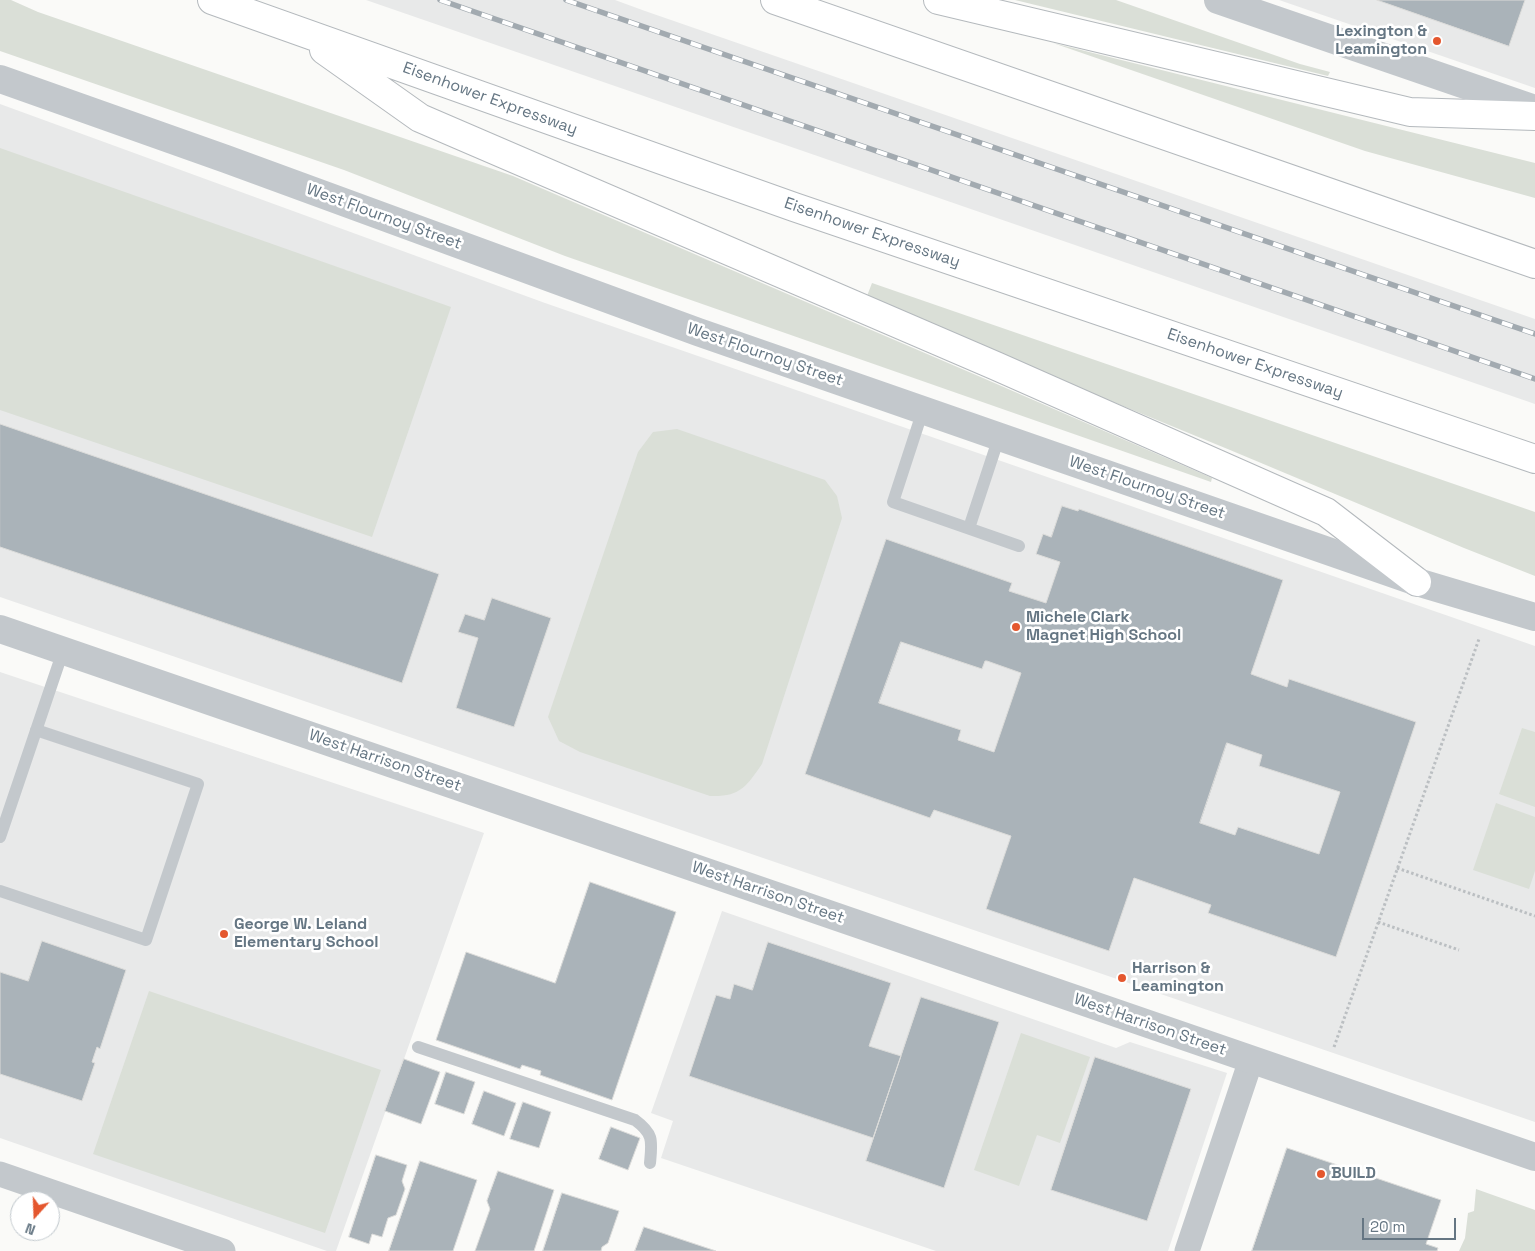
<!DOCTYPE html>
<html>
<head>
<meta charset="utf-8">
<style>
	body { margin:0 }
	#map { position:relative; width:1535px; height:1251px; overflow:hidden; background:#fafaf8; font-family:"Space Grotesk",sans-serif }
	canvas { display:block }
	.north { position:absolute; left:10px; top:1191px; width:50px; height:50px; box-sizing:border-box; background:#fff; border:1px solid #c1c8cd; border-radius:50%; rotate:200deg; font-size:14px; font-weight:700; line-height:20px; text-align:center; color:#657683 }
	.north::after { content:''; display:block; margin:auto; width:18px; height:22px; background:#e4572e; clip-path:polygon(50% 0,100% 100%,50% 72%,0 100%) }
	.scale { position:absolute; left:1362px; top:1218px; width:94px; height:22px; box-sizing:border-box; border:2px solid #657683; border-top:0; padding-left:6px; font-size:15px; line-height:18px; white-space:nowrap; color:#657683; -webkit-text-stroke:4px #fff; paint-order:stroke }
</style>
</head>
<body>
<div id="map">
<canvas width="1535" height="1251"></canvas>
<div class="north">N</div>
<div class="scale">20 m</div>
</div>
<script>
const ctx = document.querySelector('canvas').getContext('2d');
ctx.lineJoin = 'round';
function fillPath(path, color) { ctx.fillStyle = color; ctx.fill(path, 'evenodd'); }
function stroke(path, color, width, dash) { ctx.strokeStyle = color; ctx.lineWidth = width; ctx.lineCap = dash ? 'butt' : 'round'; ctx.setLineDash(dash || []); ctx.stroke(path); }
function write(font, color, halo, rows, align = 'center') {
  ctx.font = font + ' "Space Grotesk",sans-serif'; ctx.lineWidth = 5; ctx.setLineDash([]); ctx.textBaseline = 'middle'; ctx.strokeStyle = halo; ctx.fillStyle = color; for (const [text, x, y, turn = 0] of rows) {
    ctx.save(); ctx.translate(x, y); ctx.rotate((+turn || 0) * Math.PI / 180); ctx.textAlign = isNaN(turn) ? turn : align; if (halo) ctx.strokeText(text, 0, 0); ctx.fillText(text, 0, 0); ctx.restore();
  }
}
const built = new Path2D(`
	M366,0h249l30,11 890,308v85z
	M1279,0h256v88z
	M0,104l545,199 990,343v476l-1535,-525z
	M0,672l484,161 -148,418h-9l-327,-113z
	M722,911l394,137 14,-6 97,31 -59,178h-232l-275,-93 12,-37 -22,-8z`);
const green = new Path2D(`
	M0,0h11l27,12 475,164 470,202 229,100 -1,4 -646,-226 -221,-86 -344,-119z
	M1015,0h101l184,64 30,8 -2,4z
	M1053,43l482,120v35l-170,-47z
	M0,148l451,159 -79,230 -372,-127z
	M872,283l663,229v64l-71,-28 -234,-98 -168,-69 -195,-85z
	M677,429l148,51 12,16 5,22 -80,246c-16,23 -22,33 -52,32l-130,-44 -21,-11 -11,-24 90,-265 15,-20z
	M1522,728l13,4v75l-36,-13z
	M1496,803l39,14v54l-6,18 -56,-19z
	M149,991l232,79 -56,163 -232,-79z
	M1021,1033l69,24 -30,86 -23,-8 -18,51 -45,-16z
	M1476,1189l59,21v41h-76l6,-13 3,-25 6,-2z`);
const building = new Path2D(`
	M1377,0h148l-16,46z
	M0,424l439,150 -37,109 -402,-136z
	M1062,506l16,5 1,-2 204,71 -32,94 36,13 2,-8 127,43 -80,235 -128,-44 3,-8 -77,-27 -25,73 -123,-42 25,-73 -77,-26 -4,8 -125,-44 81,-235 126,44 -3,8 37,12 14,-41 -24,-8 7,-20 8,3zM901,642l81,27 3,-8h2l34,12 -27,79 -36,-12 3,-10 -82,-27zM1227,743l35,12 -3,11 81,26 -21,62 -81,-27 -3,8 -35,-12z
	M492,598l59,20 -37,109 -58,-19 22,-70 -20,-6 7,-18 19,6z
	M590,882l86,30 -64,188 -72,-25 1,-4 -19,-6 -2,4 -84,-29 30,-88 89,31z
	M42,941l84,29 -26,79 -3,-2 -5,15 3,1 -13,38 -82,-27v-102l28,9z
	M768,942l123,41 -22,63 32,10 -28,82 -184,-62 27,-81 14,4 4,-15 18,6z
	M921,997l78,25 -55,166 -78,-27z
	M1095,1057l96,32 -44,132 -96,-31z
	M404,1059l36,13 -19,52 -36,-13z
	M446,1072l29,10 -11,32 -29,-10z
	M484,1091l32,12 -12,33 -32,-12z
	M523,1102l28,10 -12,36 -29,-9z
	M611,1127l29,11 -12,32 -29,-11z
	M1287,1148l154,52 -15,44 12,4 -1,3h-185z
	M376,1155l31,10 -5,16 3,8 -9,26 -8,3 -6,19 -10,-3 -3,10 -20,-7z
	M420,1161l57,19 -24,71h-64z
	M498,1171l56,19 -20,61h-59l15,-42 -3,-8z
	M562,1193l57,18 -11,32 -6,4 -1,4h-58z
	M644,1227l72,24h-81z`);
const path = new Path2D(`
	M1397,868l138,48
	M1378,922l81,28
	M1334,1047l145,-408`);
const service = new Path2D(`
	M923,410l-30,92 126,44
	M969,528l30,-91
	M0,837l63,-186
	M0,891l146,49 52,-156 -162,-54
	M418,1047l217,73c19,14 17,21 15,43`);
const minor = new Path2D(`
	M0,1174l223,77
	M1187,1251l64,-191`);
const tertiary = new Path2D(`
	M1218,0l317,109
	M0,79l226,80 472,173 719,250 118,35
	M0,629l1535,528`);
const motorway = new Path2D(`
	M212,0l582,207 741,252
	M775,0l760,264
	M938,0l472,112 125,4
	M324,50l96,68 576,248 330,146 91,70`);
const rail = new Path2D(`
	M440,0l1095,379
	M566,0l969,334`);
const markers = [
	[1437,41,5,"#e4572e"],
	[1016,627,5,"#e4572e"],
	[224,934,5,"#e4572e"],
	[1122,978,5,"#e4572e"],
	[1321,1174,5,"#e4572e"]
];
const poiNames = [
	["Lexington &",1427,32,"right"],
	["Leamington",1427,50,"right"],
	["Michele Clark",1026,618],
	["Magnet High School",1026,636],
	["George W. Leland",234,925],
	["Elementary School",234,943],
	["Harrison &",1132,969],
	["Leamington",1132,987],
	["BUILD",1331,1174]
];
const streetNames = [
	["Eisenhower Expressway",490,99,20],
	["West Flournoy Street",384,217,20],
	["Eisenhower Expressway",872,233,19],
	["West Flournoy Street",765,355,19],
	["Eisenhower Expressway",1255,364,19],
	["West Flournoy Street",1147,488,19],
	["West Harrison Street",385,761,19],
	["West Harrison Street",768,893,19],
	["West Harrison Street",1150,1025,19]
];
fillPath(built, '#e8e9e9');
fillPath(green, '#dadfd7');
fillPath(building, '#aab3b9');
stroke(building, '#dcdcda', 1);
stroke(motorway, '#b4b9bd', 30);
stroke(path, '#bbbfc2', 3, [2.5, 2.5]);
stroke(service, '#c3c8cc', 12);
stroke(minor, '#c3c8cc', 25);
stroke(tertiary, '#c3c8cc', 28);
stroke(motorway, '#fff', 28);
stroke(rail, '#a2aab0', 5.5);
stroke(rail, '#fff', 4, [11]);
for (const [x, y, r, color] of markers) { const dot = new Path2D(); dot.arc(x, y, r, 0, 2 * Math.PI); ctx.fillStyle = color; ctx.fill(dot); stroke(dot, '#fff', 2); }
write('bold 16px', '#657683', '#fff', poiNames, 'left');
write('16px', '#657683', '#fff', streetNames);
</script>
</body>
</html>
